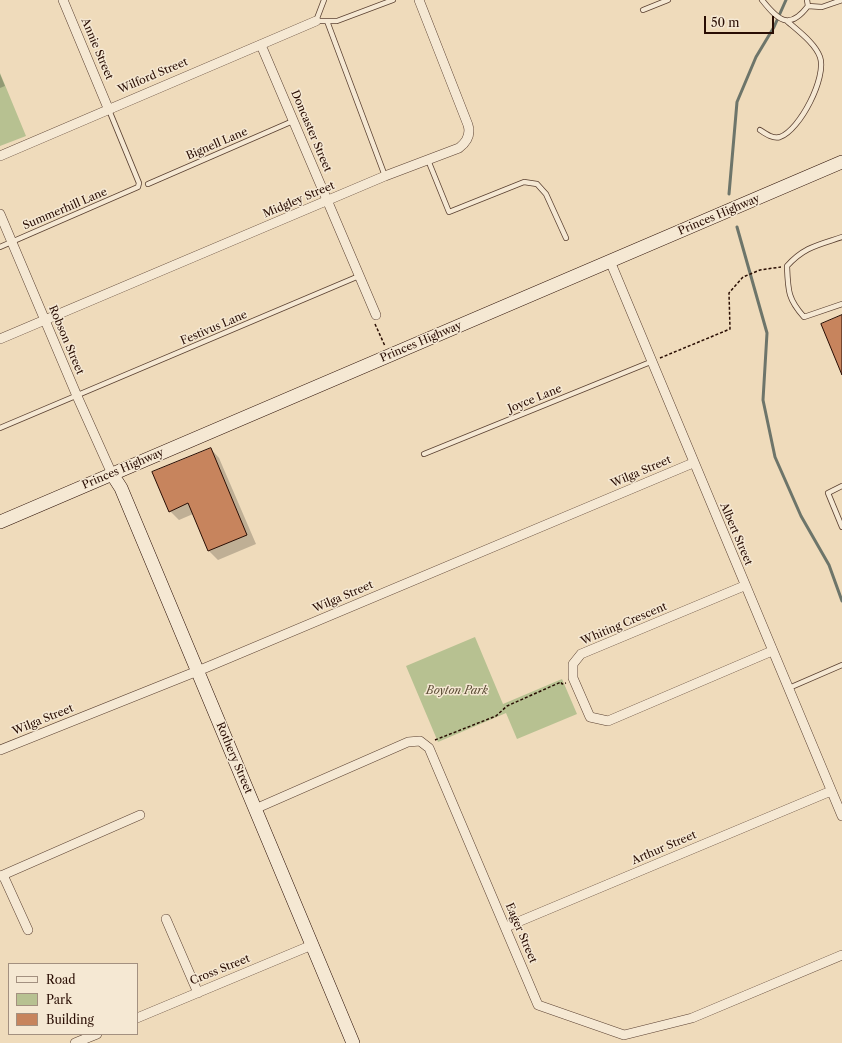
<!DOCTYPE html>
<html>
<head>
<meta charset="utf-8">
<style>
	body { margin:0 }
	#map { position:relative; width:842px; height:1043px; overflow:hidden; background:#efdbbb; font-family:"Libre Caslon Text",serif }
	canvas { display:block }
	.legend { position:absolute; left:8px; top:963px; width:130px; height:72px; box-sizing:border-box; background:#f5e8d3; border:1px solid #a39080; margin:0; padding:5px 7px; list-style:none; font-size:12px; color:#290d03 }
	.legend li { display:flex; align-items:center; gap:8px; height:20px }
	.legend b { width:20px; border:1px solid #a39080 }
	.scale { position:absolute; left:704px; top:16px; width:70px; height:18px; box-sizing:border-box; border:2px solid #290d03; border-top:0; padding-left:5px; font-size:12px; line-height:14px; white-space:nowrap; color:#290d03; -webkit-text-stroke:3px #f5e8d3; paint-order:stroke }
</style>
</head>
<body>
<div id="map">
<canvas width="842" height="1043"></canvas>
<ul class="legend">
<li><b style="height:5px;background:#f5e8d3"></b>Road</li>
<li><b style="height:11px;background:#b7c191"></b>Park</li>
<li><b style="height:11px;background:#c7845d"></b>Building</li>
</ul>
<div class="scale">50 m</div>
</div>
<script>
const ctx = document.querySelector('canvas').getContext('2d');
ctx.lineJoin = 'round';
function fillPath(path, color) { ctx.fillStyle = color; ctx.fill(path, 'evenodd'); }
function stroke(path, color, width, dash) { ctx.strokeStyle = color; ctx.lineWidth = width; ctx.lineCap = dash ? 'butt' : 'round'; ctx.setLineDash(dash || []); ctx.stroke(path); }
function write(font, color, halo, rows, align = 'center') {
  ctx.font = font + ' "Libre Caslon Text",serif'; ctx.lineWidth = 3; ctx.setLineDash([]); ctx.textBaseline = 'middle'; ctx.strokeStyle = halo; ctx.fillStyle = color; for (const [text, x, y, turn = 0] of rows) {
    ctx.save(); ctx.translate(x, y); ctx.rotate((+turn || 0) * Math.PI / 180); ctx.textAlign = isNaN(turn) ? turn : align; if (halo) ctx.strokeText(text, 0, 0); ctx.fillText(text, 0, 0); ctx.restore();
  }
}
const green = new Path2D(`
	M0,73l26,63 -26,10z
	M475,637l28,67 59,-25 15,35 -60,25 -11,-26 -68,29 -32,-76z`);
const shadow = new Path2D(`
	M0,74l5,12 -5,2z
	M211,449l8,9 37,86 -38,16 -9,-9 -16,-37 -14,6 -9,-9z`);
const stream = new Path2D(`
	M729,194l8,-92 19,-45 18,-30 12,-27
	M737,227l30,106 -4,67 12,57 26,59 28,49 13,36`);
const building = new Path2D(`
	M842,315v60l-21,-51z
	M211,448l36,87 -39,16 -20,-48 -19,9 -17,-40z`);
const path = new Path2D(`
	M375,324l10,22
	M660,358l70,-29 -1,-36 14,-16 17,-7 21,-3
	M435,740l61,-24 11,-10 54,-24 1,2 4,-1`);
const lane = new Path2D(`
	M324,0l-8,21h21l56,-21
	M762,0c16,20 27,31 46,6
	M807,0l1,6 14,1 20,-7
	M643,10l25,-10
	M327,21l58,155
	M760,130c6,4 13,9 20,7 20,-7 47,-60 40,-80 -5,-14 -22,-26 -33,-36
	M428,160l21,52 75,-30 13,2 9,10 20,44
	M148,184l145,-63
	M842,237c-24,8 -38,10 -55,29 1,25 1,33 17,51l38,-13
	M0,247l138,-60 1,-4 -30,-73
	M0,428l359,-152
	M424,454l229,-93
	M842,486l-14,7 14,34
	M789,688l53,-23`);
const street = new Path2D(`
	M63,0l45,108
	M261,45l115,270
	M0,156l316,-135
	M0,214l77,182 35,78
	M610,261l232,555
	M0,339l385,-163 74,-28c8,-6 12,-13 9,-23l-49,-125
	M744,586l-163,68 -8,10v14l17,39 18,4 164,-70
	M0,750l205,-82 488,-205
	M255,809l153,-67 12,-1 9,7 109,257 86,30 68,-17 150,-63
	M3,875l137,-60
	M0,876l3,-1 25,55
	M166,919l32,74
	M506,927l325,-136
	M137,1018l175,-73
	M75,1043l22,-9`);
const secondary = new Path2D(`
	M112,474l9,14 232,555
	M0,522l842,-360`);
const streetNames = [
	["Annie Street",97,49,67],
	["Wilford Street",153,76,-23],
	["Doncaster Street",311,131,67],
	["Bignell Lane",217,144,-23],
	["Midgley Street",299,200,-23],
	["Summerhill Lane",65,209,-23],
	["Princes Highway",719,215,-23],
	["Festivus Lane",214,328,-23],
	["Robson Street",66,340,67],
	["Princes Highway",421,342,-23],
	["Joyce Lane",535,399,-22],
	["Princes Highway",123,469,-23],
	["Wilga Street",641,472,-23],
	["Albert Street",736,534,67],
	["Wilga Street",343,597,-23],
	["Whiting Crescent",624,624,-23],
	["Wilga Street",43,720,-22],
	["Rothery Street",234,758,67],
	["Arthur Street",664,848,-23],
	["Eager Street",521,933,67],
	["Cross Street",220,970,-22]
];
const parkNames = [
	["Boyton Park",457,691]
];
fillPath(green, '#b7c191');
fillPath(shadow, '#0003');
stroke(stream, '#6d756a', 3);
fillPath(building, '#c7845d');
stroke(building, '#290d03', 1);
stroke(lane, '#5a4031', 6);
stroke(street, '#5a4031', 10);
stroke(secondary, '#290d03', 14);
stroke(path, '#290d03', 1.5, [3, 2]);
stroke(lane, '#f5e8d3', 4.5);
stroke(street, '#f5e8d3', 9);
stroke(secondary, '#f5e8d3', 13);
write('11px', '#290d03', '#f5e8d3', streetNames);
write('italic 11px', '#5b4c35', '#f5e8d3', parkNames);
</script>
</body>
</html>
